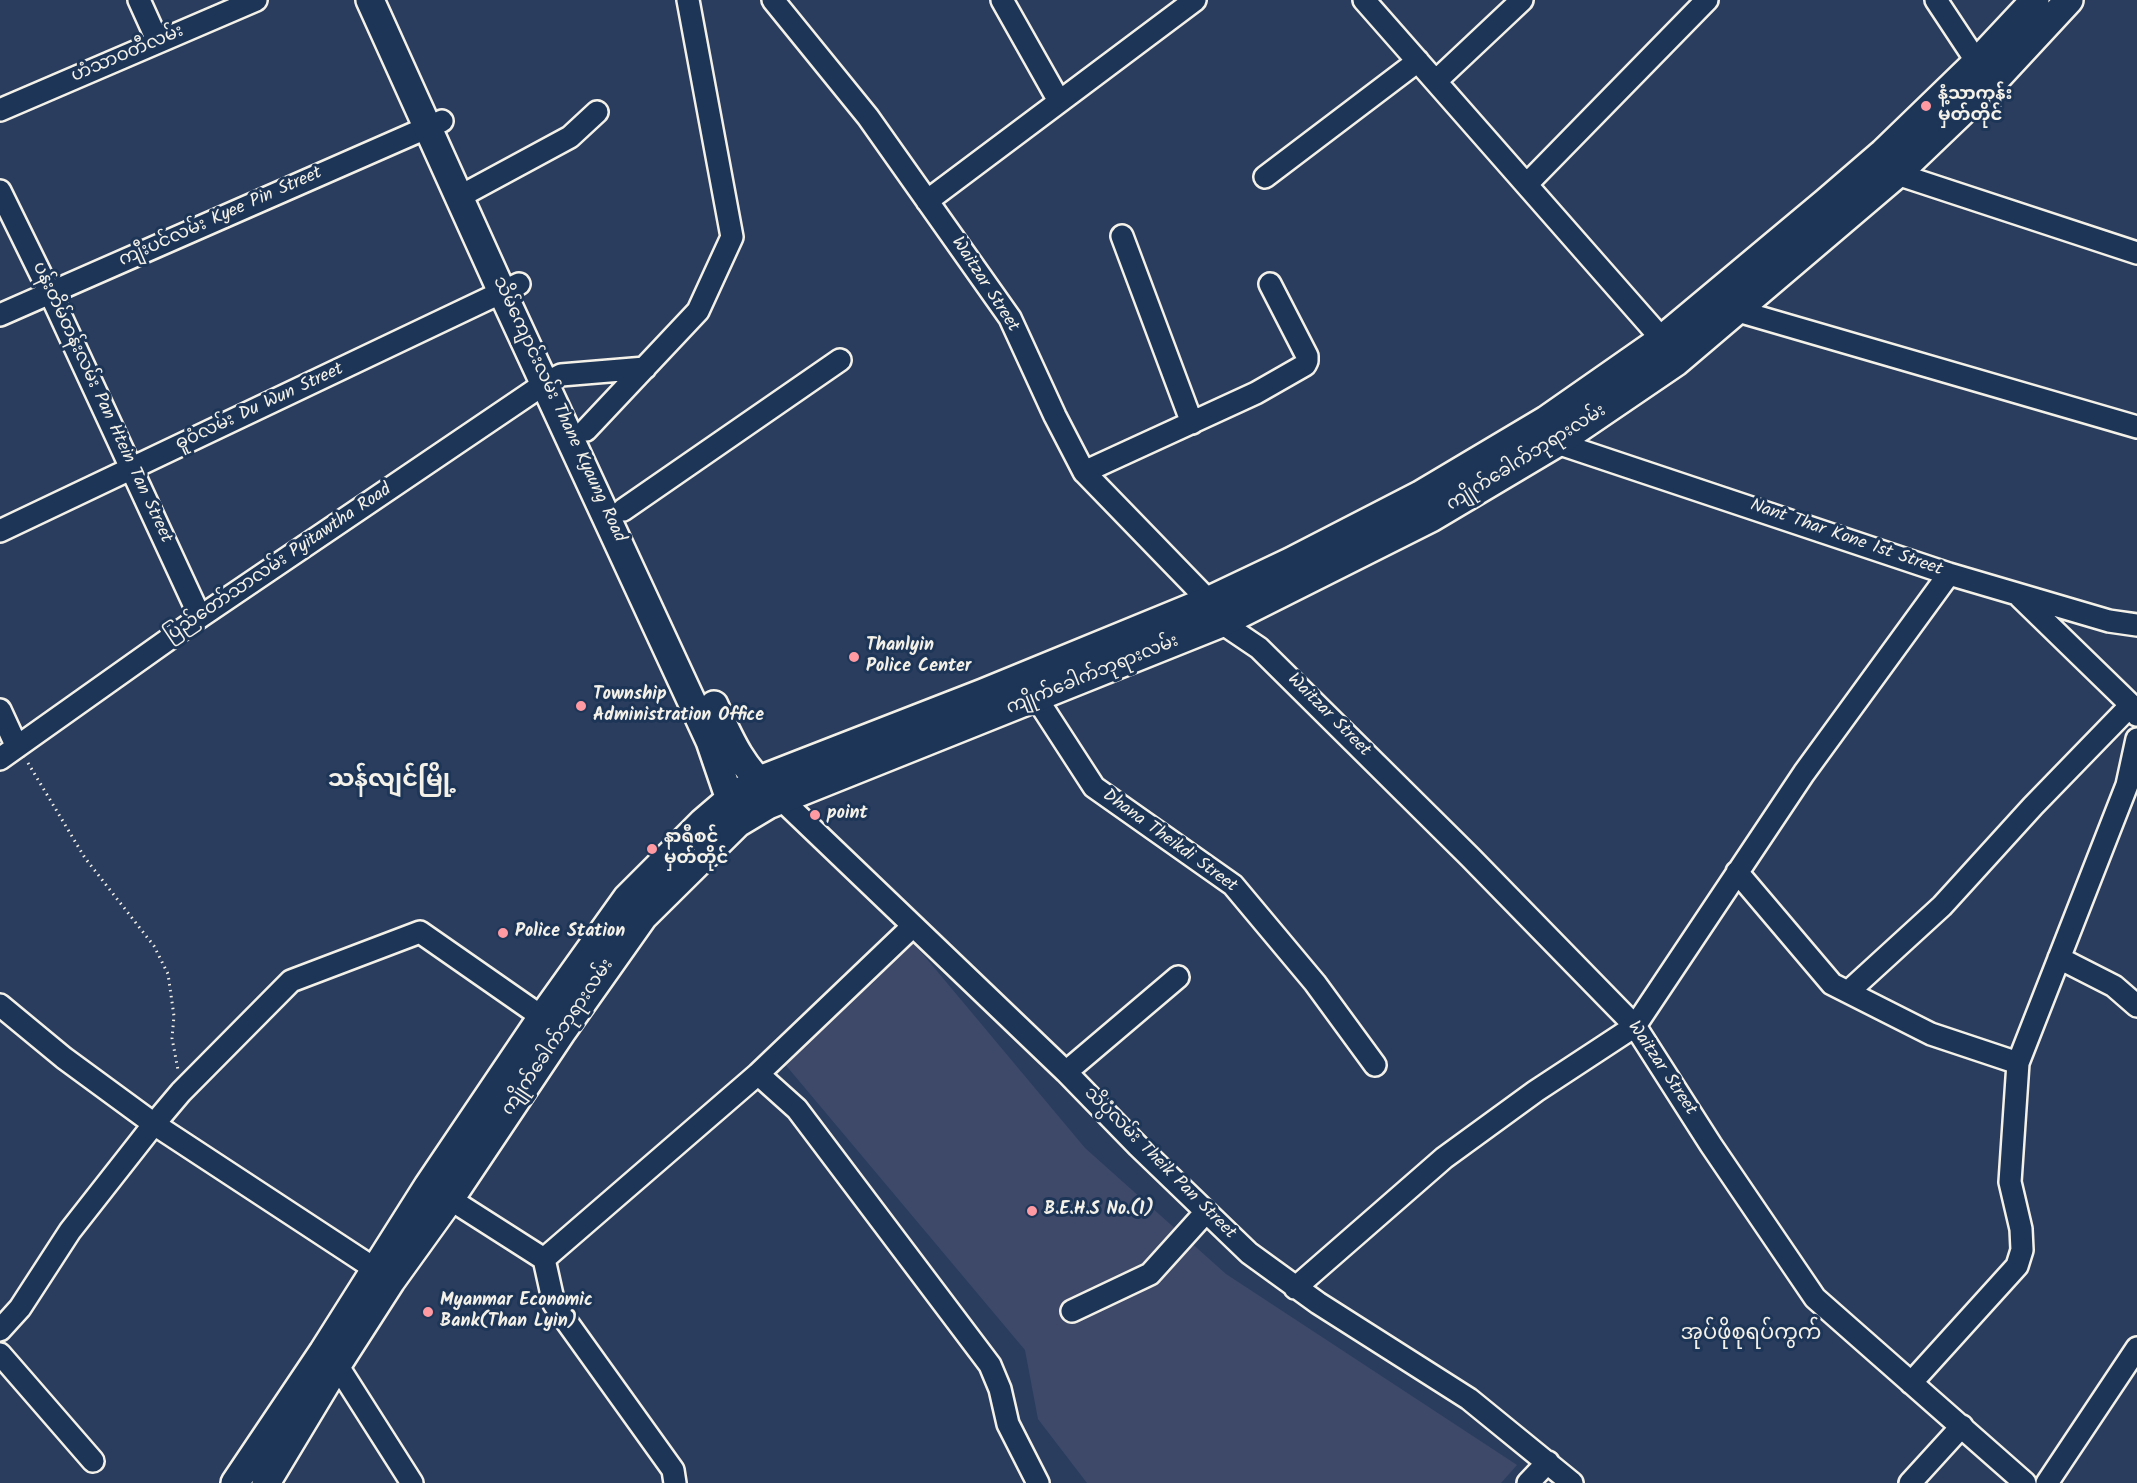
<!DOCTYPE html>
<html>
<head>
<meta charset="utf-8">
<style>
	body { margin:0 }
	canvas { display:block; background:#2a3d5e }
</style>
</head>
<body>
<canvas width="2137" height="1483"></canvas>
<script>
const ctx = document.querySelector('canvas').getContext('2d');
ctx.lineJoin = 'round';
function fillPath(path, color) { ctx.fillStyle = color; ctx.fill(path, 'evenodd'); }
function stroke(path, color, width, dash) { ctx.strokeStyle = color; ctx.lineWidth = width; ctx.lineCap = dash ? 'butt' : 'round'; ctx.setLineDash(dash || []); ctx.stroke(path); }
function write(font, color, halo, rows, align = 'center') {
  ctx.font = font + ' Kalam,"Noto Sans Myanmar",sans-serif'; ctx.lineWidth = 6; ctx.setLineDash([]); ctx.textBaseline = 'middle'; ctx.strokeStyle = halo; ctx.fillStyle = color; for (const [text, x, y, turn = 0] of rows) {
    ctx.save(); ctx.translate(x, y); ctx.rotate((+turn || 0) * Math.PI / 180); ctx.textAlign = isNaN(turn) ? turn : align; if (halo) ctx.strokeText(text, 0, 0); ctx.fillText(text, 0, 0); ctx.restore();
  }
}
const built = new Path2D(`
	M911,940l174,208 141,126 291,191 -16,18h-414l-49,-64 -13,-69 -241,-287z`);
const path = new Path2D(`
	M28,763l57,95 69,88 14,28 6,42 -2,22 6,32`);
const minor = new Path2D(`
	M139,0l19,42
	M773,0l95,117 142,201 45,98 29,56 125,129
	M1002,0l57,101
	M1364,0l298,339
	M1936,0l41,62
	M1436,81l86,-81
	M0,110l256,-110
	M1897,174l240,79
	M1265,177l153,-116
	M1527,184l180,-184
	M0,191l50,102 150,324
	M459,197l111,-60 27,-25
	M927,201l268,-201
	M1122,236l70,187
	M1738,311l399,116
	M0,315l442,-194
	M586,430l112,-119 34,-74 -44,-237
	M1557,443l392,131 160,47 28,4
	M1084,472l172,-79 49,-28 2,-4v-5l-37,-72
	M623,510l217,-150
	M0,531l519,-247
	M2020,597l111,108 6,10
	M1222,623l37,25 211,209 165,169 76,119 104,153 210,185
	M1037,699l57,88 139,98 82,98 60,82
	M0,710l17,37
	M0,759l200,-142 344,-233 17,-9 84,-7
	M782,800l284,272 72,74 111,107 69,50 151,96 103,84
	M1737,872l95,112 99,50 87,29
	M2059,958l55,28 23,20
	M1848,992l94,-86 91,-100 98,-101
	M0,1005l64,53 90,66 221,145
	M1066,1072l112,-95
	M758,1074l39,35 193,256 10,24 8,35 30,59
	M439,1192l105,67 10,45 119,166 2,13
	M544,1259l214,-185 155,-148
	M1295,1288l149,-130 92,-67 99,-65 169,-253 145,-199
	M1072,1311l78,-37 56,-62
	M0,1330l20,-22 50,-77 84,-107 27,-32 110,-111 129,-49 122,85 12,10
	M0,1354l93,107
	M337,1365l75,118
	M1911,1383l106,-117 5,-16 -1,-21 -11,-47 8,-119 109,-278 10,-46
	M1528,1483l20,-21
	M1910,1483l52,-57
	M2047,1483l90,-135`);
const major = new Path2D(`
	M370,0l132,292 208,449 25,73
	M714,705c15,33 28,64 57,87
	M235,1483l88,-131 105,-166 114,-169 85,-119 75,-75 28,-24 27,-18 226,-88 229,-94 78,-37 130,-67 126,-75 116,-81 164,-137 57,-49 94,-91 58,-62
	M266,1483l71,-118 54,-84 59,-82 111,-166 82,-116 95,-94 30,-18 454,-182 209,-105 126,-75 119,-81 221,-188 95,-91 77,-83`);
const markers = [
	[1926,106,6,"#ff9aa2"],
	[854,657,6,"#ff9aa2"],
	[581,706,6,"#ff9aa2"],
	[815,815,6,"#ff9aa2"],
	[652,849,6,"#ff9aa2"],
	[503,933,6,"#ff9aa2"],
	[1032,1211,6,"#ff9aa2"],
	[428,1312,6,"#ff9aa2"]
];
const streetNames = [
	["ဟံသာဝတီလမ်း",128,55,-23],
	["ကျီးပင်လမ်း Kyee Pin Street",221,218,-24],
	["Waitzar Street",984,285,57],
	["ပန်းတိမ်တန်းလမ်း Pan Htein Tan Street",101,403,65],
	["ဓူဝံလမ်း Du Wun Street",260,408,-25],
	["သိမ်ကျောင်းလမ်း Thane Kyaung Road",558,410,65],
	["ကျိုက်ခေါက်ဘုရားလမ်း",1527,459,-32],
	["Nant Thar Kone 1st Street",1846,539,19],
	["ပြည်တော်သာလမ်း Pyitawtha Road",279,564,-34],
	["ကျိုက်ခေါက်ဘုရားလမ်း",1093,676,-22],
	["Waitzar Street",1328,716,45],
	["Dhana Theikdi Street",1169,842,36],
	["ကျိုက်ခေါက်ဘုရားလမ်း",559,1038,-56],
	["Waitzar Street",1661,1069,56],
	["သိပ္ပံလမ်း Theik Pan Street",1159,1164,45]
];
const poiNames = [
	["နံ့သာကုန်း",1938,96],
	["မှတ်တိုင်",1938,117],
	["Thanlyin",866,647],
	["Police Center",866,668],
	["Township",593,696],
	["Administration Office",593,717],
	["point",827,815],
	["နာရီစင်",664,839],
	["မှတ်တိုင်",664,860],
	["Police Station",515,933],
	["B.E.H.S No.(1)",1044,1211],
	["Myanmar Economic",440,1302],
	["Bank(Than Lyin)",440,1323]
];
const quarterNames = [
	["အုပ်ဖိုစုရပ်ကွက်",1751,1335]
];
const districtNames = [
	["သန်လျင်မြို့",392,782]
];
fillPath(built, '#3e4969');
stroke(minor, '#f4f1e8', 26);
stroke(major, '#f4f1e8', 32);
stroke(path, '#f4f1e8', 3, [1.5, 4.5]);
stroke(minor, '#1d3557', 21);
stroke(major, '#1d3557', 27);
for (const [x, y, r, color] of markers) { const dot = new Path2D(); dot.arc(x, y, r, 0, 2 * Math.PI); ctx.fillStyle = color; ctx.fill(dot); stroke(dot, '#1d3557', 2); }
write('18px', '#f4f1e8', '#1d3557', streetNames);
write('bold 18px', '#f4f1e8', '#1d3557', poiNames, 'left');
write('21px', '#f4f1e8', '#1d3557', quarterNames);
write('bold 24px', '#f4f1e8', '#1d3557', districtNames);
</script>
</body>
</html>
